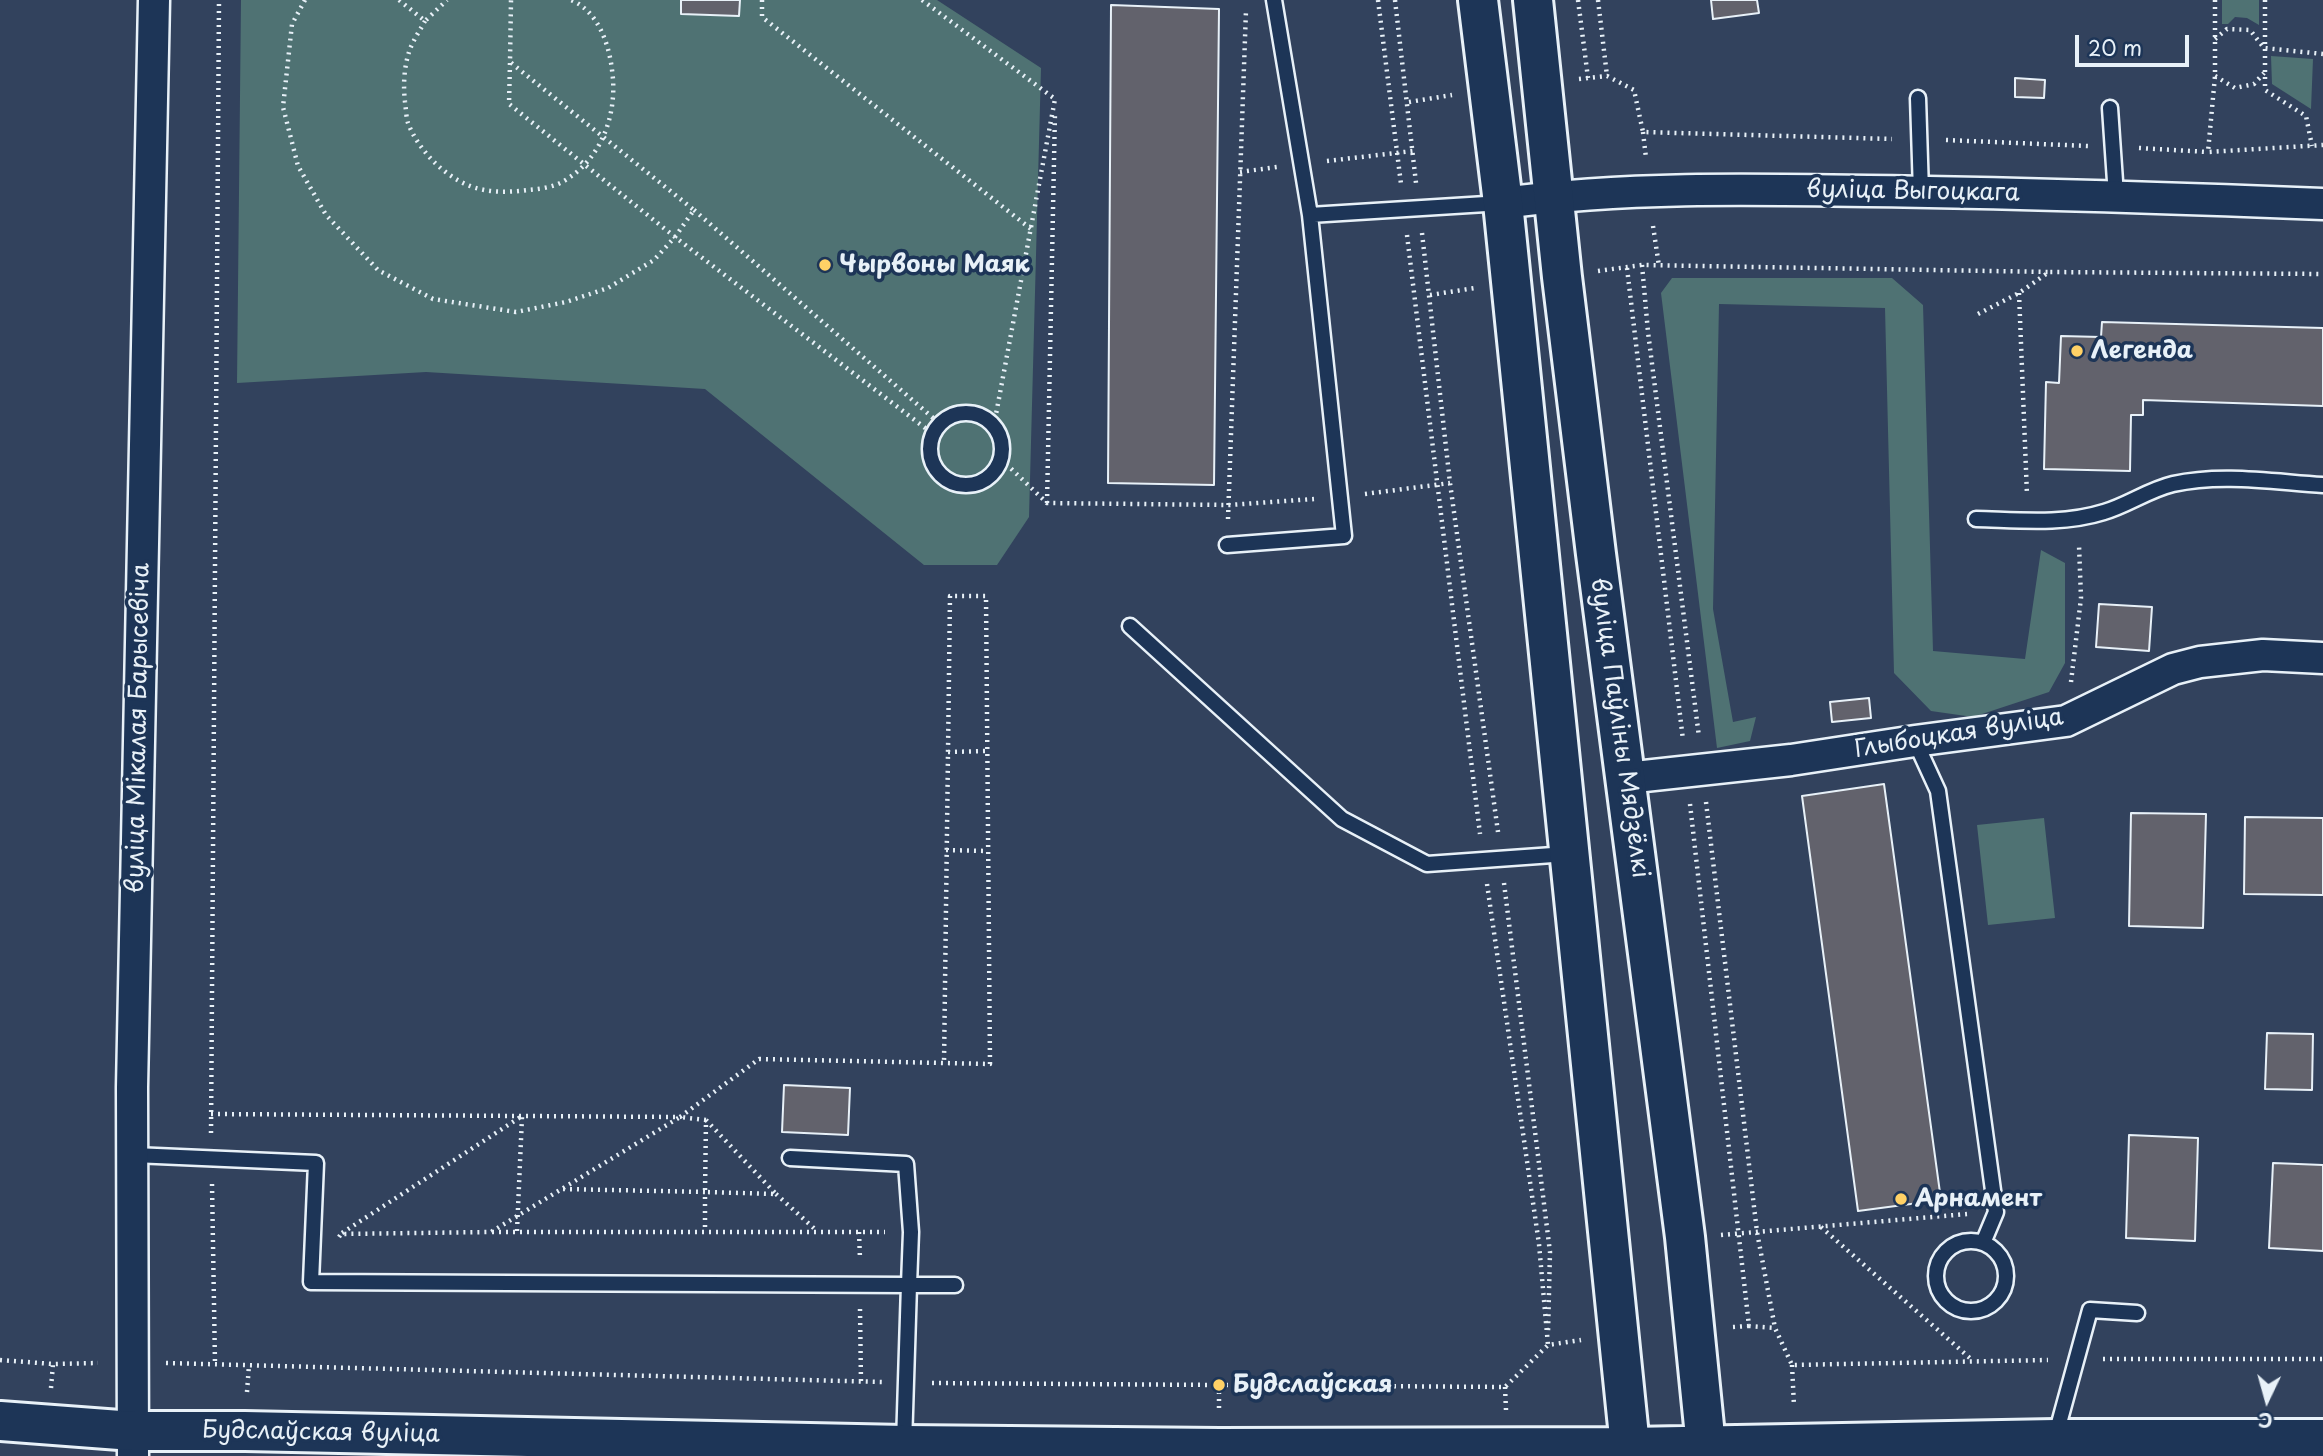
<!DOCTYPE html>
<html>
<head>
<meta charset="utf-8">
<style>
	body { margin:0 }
	#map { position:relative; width:2323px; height:1456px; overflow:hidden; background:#32425d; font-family:"Playpen Sans",sans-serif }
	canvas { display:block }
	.north { position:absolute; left:2232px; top:1365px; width:70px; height:70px; -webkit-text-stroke:5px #1d3557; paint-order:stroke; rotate:185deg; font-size:19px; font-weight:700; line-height:28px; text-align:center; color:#e8f1f8 }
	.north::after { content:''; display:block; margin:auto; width:24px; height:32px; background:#e8f1f8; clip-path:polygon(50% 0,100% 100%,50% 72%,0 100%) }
	.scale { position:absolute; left:2075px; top:35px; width:114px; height:32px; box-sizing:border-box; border:4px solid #e8f1f8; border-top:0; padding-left:9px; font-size:21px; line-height:24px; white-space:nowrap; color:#e8f1f8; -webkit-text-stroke:5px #1d3557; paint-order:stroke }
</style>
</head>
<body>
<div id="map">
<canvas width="2323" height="1456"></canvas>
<div class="north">С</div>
<div class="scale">20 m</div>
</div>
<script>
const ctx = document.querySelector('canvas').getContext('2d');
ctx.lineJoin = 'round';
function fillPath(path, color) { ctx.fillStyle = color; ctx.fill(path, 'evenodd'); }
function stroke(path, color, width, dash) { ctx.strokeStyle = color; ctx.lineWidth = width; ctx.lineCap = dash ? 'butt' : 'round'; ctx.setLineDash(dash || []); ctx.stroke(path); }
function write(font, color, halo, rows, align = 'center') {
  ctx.font = font + ' "Playpen Sans",sans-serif'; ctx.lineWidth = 7; ctx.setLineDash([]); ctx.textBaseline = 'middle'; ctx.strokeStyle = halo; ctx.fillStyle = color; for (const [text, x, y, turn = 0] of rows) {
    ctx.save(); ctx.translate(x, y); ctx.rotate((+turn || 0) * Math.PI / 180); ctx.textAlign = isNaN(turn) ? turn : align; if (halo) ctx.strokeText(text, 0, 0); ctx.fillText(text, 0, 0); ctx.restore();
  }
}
const green = new Path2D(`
	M241,0h696l104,68 -12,449 -32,48h-73l-219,-176 -279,-17 -189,11z
	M2222,0h37v25l-12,-7 -12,-1 -7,7h-6z
	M2271,56l42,3 -2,50 -39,-25z
	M1672,278h220l31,27 10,346 92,8 16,-109 24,13v100l-16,29 -76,25 -42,-6 -37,-38 -9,-365 -166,-4 -6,305 20,113 23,-5 -6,24 -33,7 -56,-455z
	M2044,818l11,100 -67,7 -11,-100z`);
const building = new Path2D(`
	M681,0h59l-1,16 -58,-2z
	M1711,0h46l2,13 -46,6z
	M1111,5l108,4 -5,476 -106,-2z
	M2015,78l30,2 -1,18 -29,-1z
	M2102,322l221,6v78l-180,-6v15h-12l-1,56 -86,-2 2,-87 13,1 2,-47 40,1z
	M2099,604l53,3 -3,44 -53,-4z
	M1869,698l2,20 -39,4 -2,-20z
	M1884,784l57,416 -83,11 -56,-415z
	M2131,813l75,1 -3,114 -74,-2z
	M2245,817l78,1v77l-79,-1z
	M2267,1033l46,1 -1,56 -47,-1z
	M784,1085l66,3 -2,47 -66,-3z
	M2129,1135l69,3 -3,103 -69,-3z
	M2273,1163l50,2v86l-54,-3z`);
const path = new Path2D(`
	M305,0l-13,24 -9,83 15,59 28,49 52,55 55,29 83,13 50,-10 42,-14 46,-28 21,-23 19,-27 -184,-148 1,-62
	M399,0l26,21 22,-21
	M762,0v17l269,212
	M922,0l133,99 -61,326
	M1378,0l23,184
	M1395,0l21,183
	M1578,0l10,78
	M1598,0l9,76
	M2215,0v76l-7,76 115,-7
	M2265,0v90l41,26 6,30
	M425,21c-5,9 -11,18 -15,28 -6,17 -7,36 -5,53 1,6 1,15 3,21 11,29 41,59 72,66 16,4 32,3 48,1 12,-1 26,-3 36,-9 39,-23 54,-69 48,-111 -3,-26 -14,-59 -41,-70
	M2215,39l12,-10 23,1 14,18 59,6
	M510,63l-1,41 166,133 258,197
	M2215,76l20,12 19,-4 10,-11
	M1579,79l28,-3 27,14 9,42 249,7
	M1409,102l43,-7
	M1643,132l3,26
	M1946,140l142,6
	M2139,148l69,4
	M1327,161l86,-10
	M1240,172l37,-5
	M694,210l246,214
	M1653,226l6,40
	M1422,233l28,250 48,349
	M1407,235l73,599
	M1642,265l6,67 51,405
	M1627,268l56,472
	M1598,271l44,-6 407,7
	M2019,293l8,202
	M1430,295l45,-7
	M1978,314l41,-21 30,-21 274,2
	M1001,459l46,44 182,2 85,-6
	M1365,494l85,-11
	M1047,503l8,-391
	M1228,519l18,-509
	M2071,682l10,-84 -2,-53
	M948,752l39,-1
	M1706,802l51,430 18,96
	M1690,804l59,522 26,2 17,37 256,-5
	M946,850l42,1
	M1504,883l46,369 -2,81
	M1487,884l52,360 9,101
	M211,1114l469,3 79,-58 231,5 -4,-468h-36l-6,468
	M211,1133l8,-1133
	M212,1184l3,180
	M563,1189l142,3v39
	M776,1194l41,37
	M1821,1227l151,133
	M517,1231l5,-114
	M492,1232h393
	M859,1232l1,27
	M342,1233l180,-117
	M1721,1235l246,-21
	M339,1237l2,-3 150,-2 189,-115 26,3 -1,72 71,2 -70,-74
	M860,1309l1,73
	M1733,1327l16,-1
	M2103,1359h220
	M0,1360l53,4 45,-1
	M166,1363l716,19
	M1792,1365l2,41
	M932,1383l573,4 43,-42 33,-5
	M1219,1385v27
	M1505,1387l1,23
	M51,1388l2,-24
	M247,1392l2,-27`);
const lane = new Path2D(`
	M1274,0l36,215 192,-12
	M1918,98l3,94
	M2110,108l6,88
	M930 449a36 36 0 1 1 72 0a36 36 0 1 1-72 0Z
	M1976,519c42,1 87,6 128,-7 24,-7 44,-22 69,-28 49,-11 101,-2 150,1
	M1227,545l117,-9 -34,-321
	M1130,626l212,193 85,45 140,-10
	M1915,741l23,50 58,421 -13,31
	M134,1155l182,8 -5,119 598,3 -5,159
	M790,1158l116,6 5,68 -2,53h46
	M1936 1276a35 35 0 1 1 70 0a35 35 0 1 1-70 0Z
	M2055,1438l35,-128 47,3`);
const street = new Path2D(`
	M1503,203c121,-16 243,-14 365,-12 152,2 303,7 455,13
	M1626,778l165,-18 124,-19 151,-20 107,-52 27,-7 63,-7 60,3
	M133,1456l-1,-369 22,-1087`);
const secondary = new Path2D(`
	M1478,0l25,203 128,1253
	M1533,0l29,277 34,277 89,683 22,219
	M0,1421l133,10h112l659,14 316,3 410,-1 425,-8h268`);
const markers = [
	[825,265,7,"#ffd166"],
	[2077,351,7,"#ffd166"],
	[1901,1199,7,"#ffd166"],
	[1219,1385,7,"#ffd166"]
];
const streetNames = [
	["вуліца Выгоцкага",1913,192,1],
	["вуліца Мікалая Барысевіча",139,728,-89],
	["вуліца Паўліны Мядзёлкі",1619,728,82],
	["Глыбоцкая вуліца",1959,734,-9],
	["Будслаўская вуліца",321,1433,1]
];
const poiNames = [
	["Чырвоны Маяк",839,265],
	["Легенда",2091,351],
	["Арнамент",1915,1199],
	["Будслаўская",1233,1385]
];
fillPath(green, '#4f7273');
fillPath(building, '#62626c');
stroke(building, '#e8f1f8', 2);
stroke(lane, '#e8f1f8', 19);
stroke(street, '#e8f1f8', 35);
stroke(secondary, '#e8f1f8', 44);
stroke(path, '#e8f1f8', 4.5, [2, 5]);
stroke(lane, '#1d3557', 14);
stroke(street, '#1d3557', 30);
stroke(secondary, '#1d3557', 38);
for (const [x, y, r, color] of markers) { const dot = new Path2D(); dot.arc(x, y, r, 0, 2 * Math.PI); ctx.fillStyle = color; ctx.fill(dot); stroke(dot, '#1d3557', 2.5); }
write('24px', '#e8f1f8', '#1d3557', streetNames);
write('bold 24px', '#e8f1f8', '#1d3557', poiNames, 'left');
</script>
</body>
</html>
